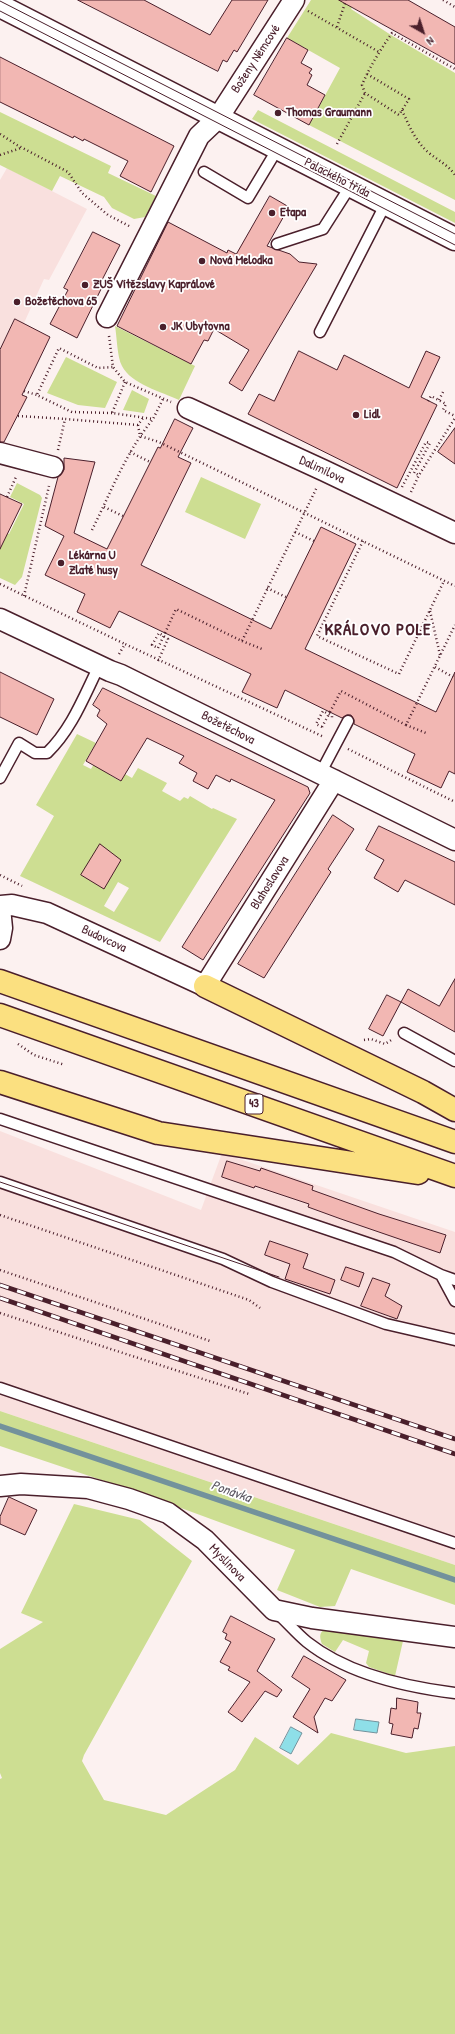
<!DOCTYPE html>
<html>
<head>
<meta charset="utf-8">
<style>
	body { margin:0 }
	#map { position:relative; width:455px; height:2034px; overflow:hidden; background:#fcf1f0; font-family:"Patrick Hand",sans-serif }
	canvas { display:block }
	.north { position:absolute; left:403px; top:12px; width:40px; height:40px; -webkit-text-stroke:3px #fff; paint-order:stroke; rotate:141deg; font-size:11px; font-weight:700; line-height:16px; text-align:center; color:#4a1f2b }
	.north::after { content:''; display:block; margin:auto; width:14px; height:18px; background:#4a1f2b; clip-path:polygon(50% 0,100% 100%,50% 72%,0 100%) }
</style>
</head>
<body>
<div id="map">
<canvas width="455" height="2034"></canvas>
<div class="north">N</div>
</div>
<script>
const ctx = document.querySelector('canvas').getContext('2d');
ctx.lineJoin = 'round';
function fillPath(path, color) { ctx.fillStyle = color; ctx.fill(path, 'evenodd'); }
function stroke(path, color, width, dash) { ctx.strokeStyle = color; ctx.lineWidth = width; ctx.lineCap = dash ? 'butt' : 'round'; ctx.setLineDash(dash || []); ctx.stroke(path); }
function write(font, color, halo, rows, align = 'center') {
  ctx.font = font + ' "Patrick Hand",sans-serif'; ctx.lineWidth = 3.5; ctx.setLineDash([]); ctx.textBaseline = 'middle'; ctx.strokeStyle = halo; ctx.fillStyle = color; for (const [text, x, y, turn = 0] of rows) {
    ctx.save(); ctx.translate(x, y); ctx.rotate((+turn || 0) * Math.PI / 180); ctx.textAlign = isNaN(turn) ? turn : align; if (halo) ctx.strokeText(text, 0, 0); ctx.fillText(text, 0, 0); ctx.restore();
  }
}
const built = new Path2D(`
	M7,168l80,41 -38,71 -5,-1 -20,44 15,9 -3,7 9,8 -23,47 5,3 -20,39 -7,-4v-252z
	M0,1131l201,79 21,-57 233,79v333l-455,-154z`);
const green = new Path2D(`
	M311,0h45l-5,9 40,26 64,38v127l-146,-75 31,-57 -53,-30z
	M258,110l197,102v11l-203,-104z
	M0,112l111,54 -3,7 48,23 -11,21 -11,2 -22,-11 -8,-11 -44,-21 -8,15 -52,-26z
	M115,326l80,40 -16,34c-17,-8 -48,-16 -57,-34 -5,-9 -5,-29 -7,-40z
	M66,357l51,25 -12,26 -27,-3 -31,-12z
	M132,390l17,9 -5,14 -21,-3z
	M201,477l60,27 -16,35 -60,-27z
	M17,483l23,12 2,3 -20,79 -7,8 -15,-7v-48l9,4 15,-30 -14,-7z
	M77,734l19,9 -13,22 8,4 10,-17 17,10 -8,13 10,6 5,-7 7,4 6,-10 29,15 -5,8 18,10 4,-4 4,2 2,-3 22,13 1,-1 24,11 -77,123 -140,-66 34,-60 -18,-11zM118,882l11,6 -15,24 -10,-6z
	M0,1411l455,154v40l-104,-36 -16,37 -15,1 -43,-17 18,-40 -152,-56 -143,-48z
	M74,1504l66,16 52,41 -108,194 -2,6 22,39 62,15 69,-45 20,-33 43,28 33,-32 75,20 49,-7v288h-455v-255l2,-1 -2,-5v-124l43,-27 -22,-9z
	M328,1628l75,13 -8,35 -26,-9 -3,-4 3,-12 -26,-11 -8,12 -13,-8c-3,-8 -3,-13 6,-16z`);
const water = new Path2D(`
	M356,1719l23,3 -2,11 -23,-3z
	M291,1727l11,6 -11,21 -11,-6z`);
const stream = new Path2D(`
	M0,1426l455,154`);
const building = new Path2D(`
	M78,0h66l66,35 22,-35h36l-31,52 -3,-2 -7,12 -4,-2 -5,11z
	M339,0h69l47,27v37z
	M287,38l21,12 -7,13 11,6 -3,4 3,2 -5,10 18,10 -16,30 -55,-30z
	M0,57l174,89 -23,46 -31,-16 8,-15 -44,-22 -1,2 -9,-5 -1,2 -73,-36z
	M270,196l19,11 -22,39 23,8 9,8 18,2 -75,127 -13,-8 20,-33 -35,-21 -6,12 -4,-1 -13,24 -74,-38 51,-104 59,31 1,-3 8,4z
	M93,232l27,13 -18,35 3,1 -28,57 -27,-14 18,-34 -4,-2z
	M15,319l35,18 -28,58 5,2 -23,45h-4v-92z
	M299,351l38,19 7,-15 65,33 17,-37 14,6 -19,40 16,8 -40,83 -149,-74 11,-20 15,7z
	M175,419l18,9 -15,29 13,6 -50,102 130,64 50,-102 35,17 -51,105 131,63 19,-40v102l-6,-3 -8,17 -34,-16 8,-18 -61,-30v-4l-3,-5h-4l-5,3 -57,-28 -8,18 -35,-16 9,-18 -132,-63 -9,17 -33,-16 8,-18 -40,-19 19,-39 -19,-10 13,-49 6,-7v-12l31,4 -21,71 33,16 51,-102 2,1z
	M455,428v36l-17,-12z
	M0,494l22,10 -22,45z
	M0,672l54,27 -17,36 -37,-18z
	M103,688l205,99 2,6 -107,167 -21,-13 93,-147 -44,-21 -1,3 -14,-7 -8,14 -15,-8 4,-8 -18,-10 5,-7 -37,-18 -26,43 -35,-20 21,-37 -10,-8 3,-6 -7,-5z
	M333,815l21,14 -26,40 3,3 -67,106 -26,-14z
	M379,826l76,36v43l-50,-25 -7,12 -24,-14 10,-18 -18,-10z
	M100,844l21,16 -17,29 -23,-14z
	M455,979v53l-54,-30 7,-13 31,17z
	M387,995l14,7 -18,34 -14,-7z
	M227,1161l33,10 1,-3 52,18 -1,4 67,24 67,21 -6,18 -99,-34 -33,-12 1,-3 -54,-18 -1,2 -32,-11z
	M270,1241l38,13 -5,14 32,12 -5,14 -45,-15 5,-15 -25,-9z
	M346,1267l18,6 -5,14 -18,-7z
	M373,1278l17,6 -5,12 17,10 -5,13 -36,-13z
	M9,1497l28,13 -12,25 -25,-11v-7z
	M231,1616l44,23 -18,32 25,19 -5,7 -12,-6 -23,31 -14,-10 22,-30 -22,-12 2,-3 -10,-5 11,-20 -6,-3 2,-5 -4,-2z
	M304,1656l42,24 -14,21 -7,-3 -11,19 4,16 -25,-16 17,-28 -18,-12z
	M397,1698l21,4 -1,11h4l-3,16 -4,-1 -2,10 -21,-4 2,-10 -4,-1 2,-15 5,1z`);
const path = new Path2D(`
	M443,0l12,7
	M308,11l71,41
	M337,27l9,-27
	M367,74l42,25 -10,16 -34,-22 -3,-8c8,-19 19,-36 30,-52l63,36
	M402,110c7,16 14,32 27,43 10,8 19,12 26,22
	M0,134l17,11 51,27 14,21 26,22 23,12
	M337,144l28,-51
	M0,155l21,-7
	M109,336l4,31 12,15 46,20
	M125,382l-13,31 41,6 10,-20
	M24,391l13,4
	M439,400l4,-8
	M428,401l3,-5 15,8 -3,6 12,6
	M112,413l-40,-1 -35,-17 22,-47 39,20 15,-1
	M18,416l47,3
	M138,425l2,11 19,6 296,144
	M58,450l7,-31 73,6 5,-7
	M130,452l20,10
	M402,487l24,-45 4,1 -16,30 5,2
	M411,492l8,-17 36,-57
	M7,497l9,-20
	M104,507l19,9
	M92,530c19,-38 34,-78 61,-111
	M295,532l19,9
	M363,541l-46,95 82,38 45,-93
	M0,584l125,60
	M267,588l19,9
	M24,596l25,-110
	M430,611l10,44
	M165,633l11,-24 66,32 75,-154
	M242,641l20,8
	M119,654l6,-10 199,93
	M158,661l10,-22 -9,-6 -7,12 6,3
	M435,667l18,10
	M330,712l11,-21 65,34 49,-100
	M406,725l20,8
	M322,727l-6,-3 7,-13 9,5v2
	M348,749l107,53
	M0,875l22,11
	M364,1040l7,-1 14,5 8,-5
	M18,1044l16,11 31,10
	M0,1215l249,85 11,8
	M0,1270l210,71
	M0,1313l249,81`);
const lane = new Path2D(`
	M204,172l44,26 30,-50
	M277,244l46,-15 28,-44
	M320,332l66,-129
	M320,774l28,-53
	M0,778l19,-35 16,10h12c25,-24 37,-57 52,-87
	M404,1033l51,28
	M0,1119l394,133 47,23 14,5
	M0,1182l223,77 49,23 114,42 69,16
	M441,1275l14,26
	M0,1388l455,155
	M278,1614c10,9 19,20 29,28 39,31 99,45 148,51`);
const street = new Path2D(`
	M107,317l92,-181 19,-18 76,-118
	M188,408l137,63 130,62
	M0,453l53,14
	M0,619l110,52 11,4 334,165
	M0,906l12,-1 35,8 158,73 129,-206
	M0,908l2,20 -2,11
	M0,1486l21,-2 67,4 41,11 39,14 37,27 69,70 38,8 143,19`);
const secondary = new Path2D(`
	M0,6l455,233`);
const highway = new Path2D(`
	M0,981l455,161
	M205,986l218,106 32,18
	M0,1015l455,161
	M0,1082l158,51 260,40`);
const tram = new Path2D(`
	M0,1l455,233
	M0,11l455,234
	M0,1182l279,95`);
const rail = new Path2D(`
	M0,1285l455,154
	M0,1298l455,156`);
const pathBridge = new Path2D(`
	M158,648l7,-15
	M322,727l8,-15`);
const markers = [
	[278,113,4,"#4a1f2b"],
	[272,213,4,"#4a1f2b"],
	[202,261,4,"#4a1f2b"],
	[85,285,4,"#4a1f2b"],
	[17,302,4,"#4a1f2b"],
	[163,327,4,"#4a1f2b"],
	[356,415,4,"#4a1f2b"],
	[61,563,4,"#4a1f2b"]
];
const shields = [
	[254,1104,18]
];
const shieldNames = [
	["43",254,1104]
];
const streetNames = [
	["Boženy Němcové",256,59,-57],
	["Palackého třída",337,178,27],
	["Dalimilova",322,470,25],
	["Božetěchova",228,728,27],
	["Blahoslavova",270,883,-58],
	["Budovcova",104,939,25],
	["Myslínova",227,1563,46]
];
const poiNames = [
	["Thomas Graumann",286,113],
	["Etapa",280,213],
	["Nová Melodka",210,261],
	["ZUŠ Vítězslavy Kaprálové",93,285],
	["Božetěchova 65",25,302],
	["JK Ubytovna",171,327],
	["Lidl",364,415],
	["Lékárna U",69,556],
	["Zlaté husy",69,571]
];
const waterNames = [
	["Ponávka",231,1492,19]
];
const districtNames = [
	["KRÁLOVO POLE",378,630]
];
fillPath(built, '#f9e0de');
fillPath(green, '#cdde92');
fillPath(water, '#8edfe8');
stroke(water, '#73929c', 1);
stroke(stream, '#73929c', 5.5);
fillPath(building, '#f2b7b3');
stroke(building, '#4a1f2b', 1);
stroke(lane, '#4a1f2b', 13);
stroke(street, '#4a1f2b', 23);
stroke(secondary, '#4a1f2b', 25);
stroke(highway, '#4a1f2b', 25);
stroke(path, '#4a1f2b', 2.5, [1, 3]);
stroke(lane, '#fff', 10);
stroke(street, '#fff', 20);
stroke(secondary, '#fff', 22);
stroke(highway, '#fbe080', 22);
stroke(tram, '#4a1f2b', 1);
stroke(rail, '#4a1f2b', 4.5);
stroke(rail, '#fff', 3, [9]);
stroke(pathBridge, '#4a1f2b', 2.5, [1, 3]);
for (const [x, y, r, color] of markers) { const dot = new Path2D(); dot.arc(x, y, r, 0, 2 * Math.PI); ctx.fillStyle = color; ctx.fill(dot); stroke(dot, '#fff', 1.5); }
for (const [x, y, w] of shields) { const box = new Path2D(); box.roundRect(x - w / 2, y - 10, w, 20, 3); ctx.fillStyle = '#fff'; ctx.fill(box); stroke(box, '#4a1f2b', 1); }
write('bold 12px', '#4a1f2b', null, shieldNames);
write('13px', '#4a1f2b', '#fff', streetNames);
write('bold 13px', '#4a1f2b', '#fff', poiNames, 'left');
write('italic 14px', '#5e5964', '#fff', waterNames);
ctx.letterSpacing = '1px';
write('bold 17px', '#4a1f2b', '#fff', districtNames);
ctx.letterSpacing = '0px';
</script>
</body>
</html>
